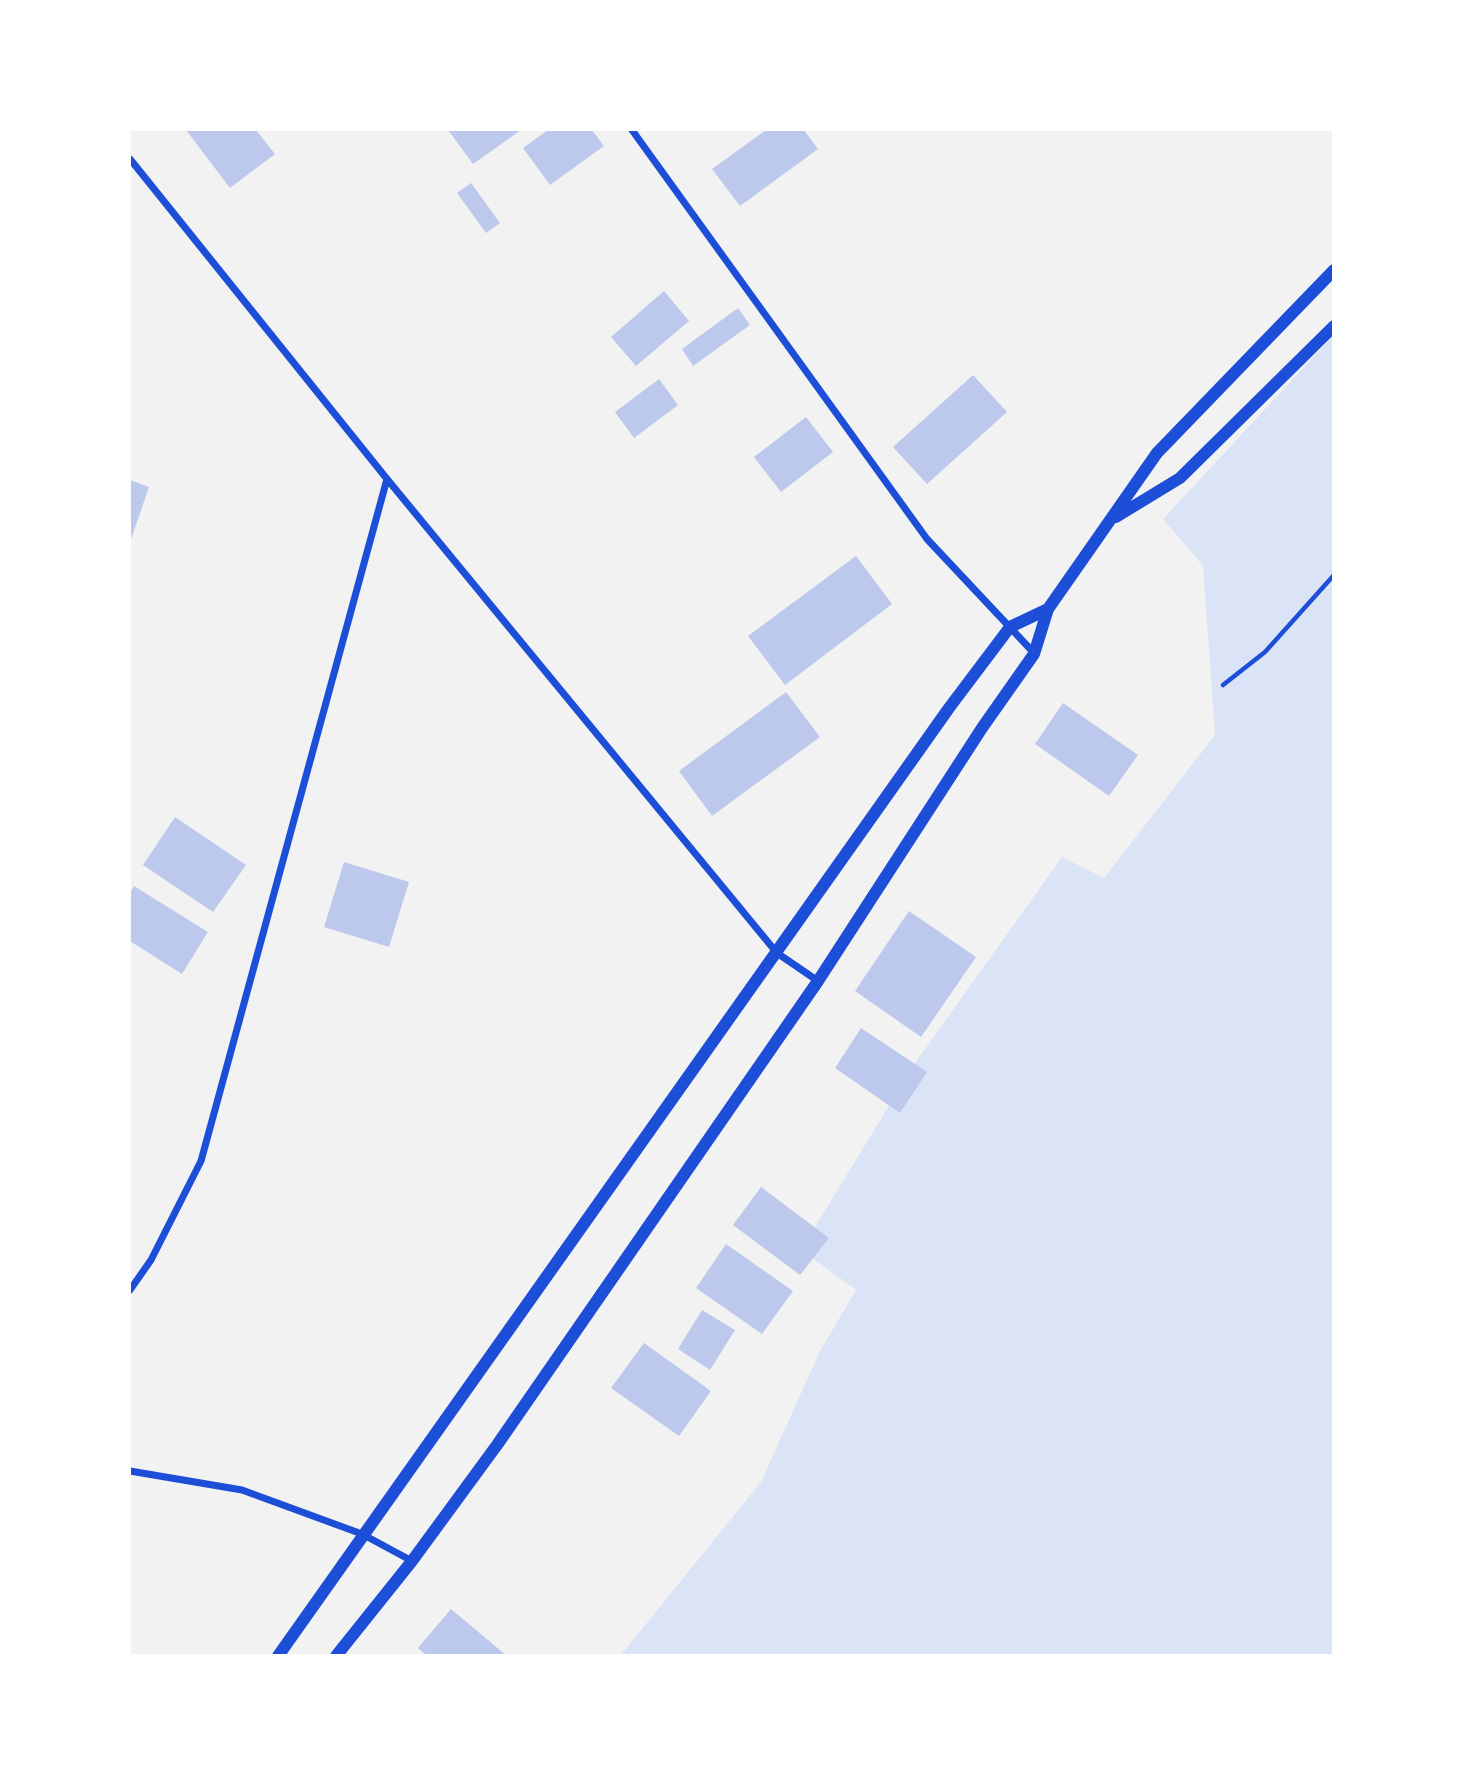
<!DOCTYPE html>
<html>
<head>
<meta charset="utf-8">
<style>
	body { margin:0 }
	#map { position:relative; width:1463px; height:1785px; overflow:hidden; background:#f2f2f2; font-family:"Asap Condensed",sans-serif }
	canvas { display:block }
	.frame { position:absolute; inset:0; border:131px solid #fff; pointer-events:none }
</style>
</head>
<body>
<div id="map">
<canvas width="1463" height="1785"></canvas>
<div class="frame"></div>
</div>
<script>
const ctx = document.querySelector('canvas').getContext('2d');
ctx.lineJoin = 'round';
function fillPath(path, color) { ctx.fillStyle = color; ctx.fill(path, 'evenodd'); }
function stroke(path, color, width, dash) { ctx.strokeStyle = color; ctx.lineWidth = width; ctx.lineCap = dash ? 'butt' : 'round'; ctx.setLineDash(dash || []); ctx.stroke(path); }
const green = new Path2D(`
	M1333,336v1319l-713,1 141,-174 59,-131 36,-61 -55,-40 114,-187 147,-206 42,21 111,-143 -12,-169 -40,-47z`);
const building = new Path2D(`
	M186,130h70l19,24 -45,34z
	M448,130h73l-48,34z
	M548,130h44l12,16 -54,39 -27,-37z
	M766,130h38l14,19 -78,57 -28,-37z
	M471,183l29,40 -14,10 -29,-40z
	M664,291l25,30 -53,45 -25,-29z
	M738,308l12,17 -57,41 -11,-17z
	M973,375l34,37 -80,72 -34,-37z
	M659,379l19,26 -44,33 -19,-26z
	M806,417l27,35 -52,40 -27,-35z
	M130,480l19,7 -19,55z
	M856,556l36,48 -107,81 -37,-49z
	M786,692l34,45 -108,79 -33,-45z
	M1063,703l75,52 -29,41 -74,-52z
	M175,817l71,48 -33,47 -70,-47z
	M344,862l65,20 -20,65 -65,-20z
	M134,886l74,46 -26,42 -52,-33v-48z
	M909,911l67,46 -55,80 -66,-46z
	M861,1028l66,44 -27,41 -65,-45z
	M761,1187l68,51 -29,37 -67,-50z
	M726,1244l67,47 -31,43 -66,-46z
	M702,1310l33,20 -25,40 -32,-21z
	M644,1343l67,48 -32,45 -68,-48z
	M451,1609l56,47h-80l-9,-8z`);
const path = new Path2D(`
	M1223,685l42,-33 69,-77`);
const minor = new Path2D(`
	M632,130l295,409 107,114
	M130,159l257,320 390,474 41,28
	M130,1290l21,-30 50,-99 186,-682
	M130,1471l112,19 120,44 50,27`);
const tertiary = new Path2D(`
	M1116,517l64,-39 154,-152
	M278,1656l671,-948 61,-81 38,-18
	M336,1656l76,-95 85,-116 321,-464 164,-253 52,-74 14,-45 109,-156 177,-183`);
fillPath(green, '#dbe4f7');
fillPath(building, '#bdc9ec');
stroke(path, '#1d4ed8', 4.5);
stroke(minor, '#1d4ed8', 7);
stroke(tertiary, '#1d4ed8', 12);
</script>
</body>
</html>
